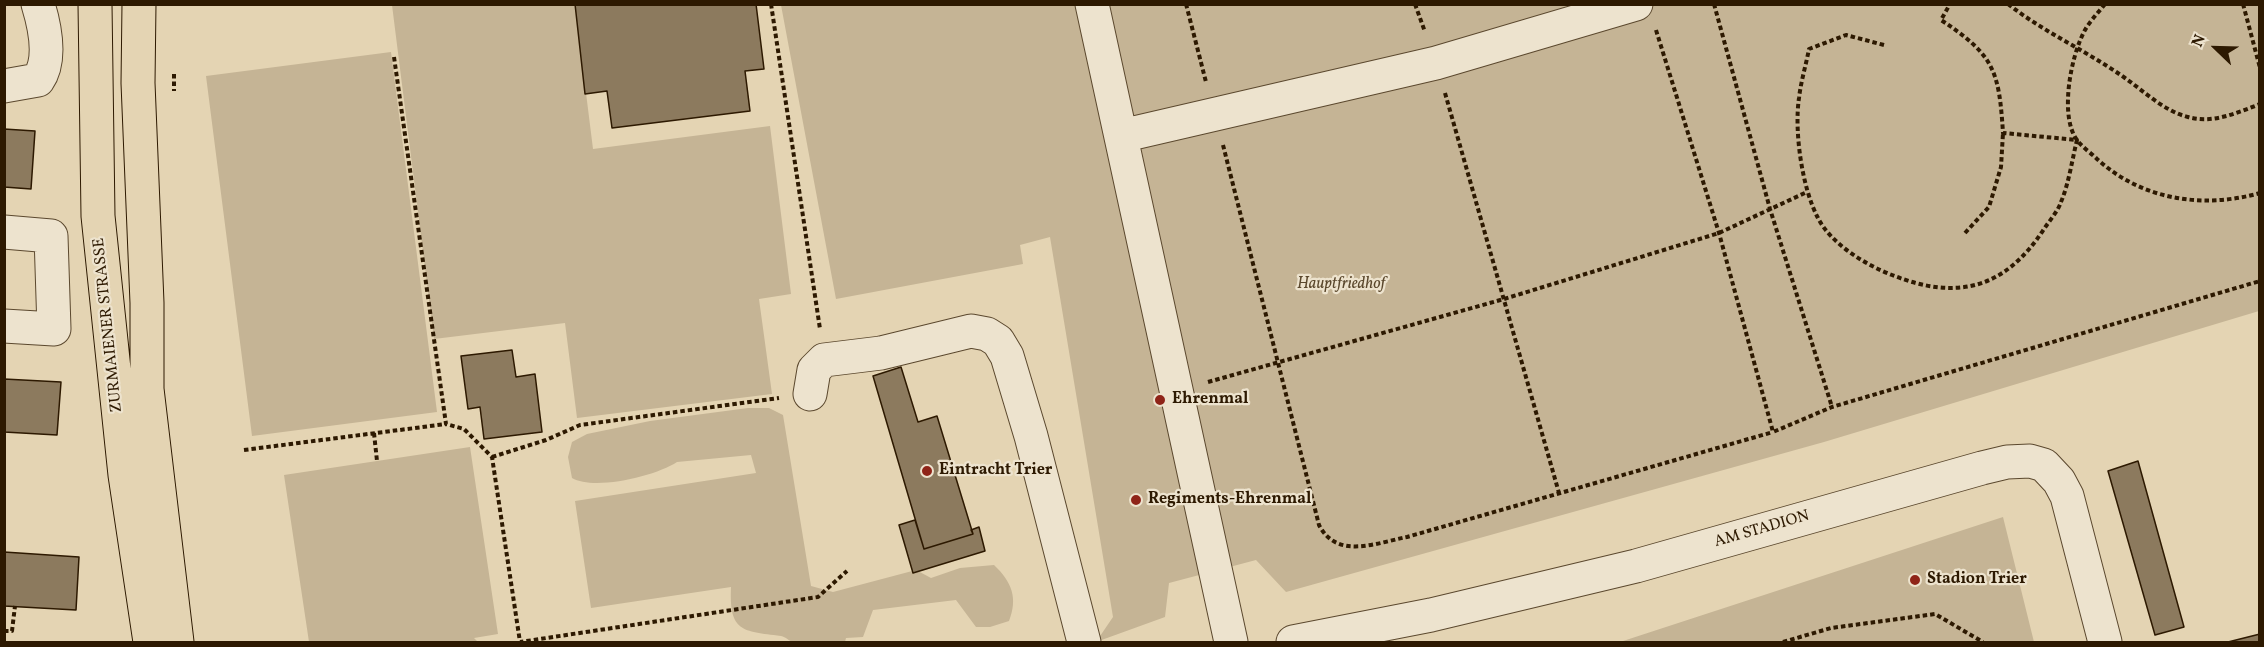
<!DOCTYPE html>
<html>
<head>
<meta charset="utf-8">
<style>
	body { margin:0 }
	#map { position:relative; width:2264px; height:647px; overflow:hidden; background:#e4d4b3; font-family:Vollkorn,serif }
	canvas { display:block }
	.frame { position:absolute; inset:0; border:6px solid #2d1901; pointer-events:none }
	.north { position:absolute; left:2186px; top:18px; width:60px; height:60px; -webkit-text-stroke:4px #ede3ce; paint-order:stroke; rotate:293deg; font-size:16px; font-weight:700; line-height:24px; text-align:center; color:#2d1901 }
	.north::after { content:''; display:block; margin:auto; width:21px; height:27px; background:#2d1901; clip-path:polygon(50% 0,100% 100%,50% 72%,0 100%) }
</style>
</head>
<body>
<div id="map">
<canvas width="2264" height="647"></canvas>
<div class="frame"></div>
<div class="north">N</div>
</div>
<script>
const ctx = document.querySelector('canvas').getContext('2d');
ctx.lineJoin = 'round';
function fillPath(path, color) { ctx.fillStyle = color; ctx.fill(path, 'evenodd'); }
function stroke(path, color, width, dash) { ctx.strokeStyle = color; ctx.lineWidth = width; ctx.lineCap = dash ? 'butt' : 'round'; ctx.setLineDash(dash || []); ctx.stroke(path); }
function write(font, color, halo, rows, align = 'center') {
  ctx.font = font + ' Vollkorn,serif'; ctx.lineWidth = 4.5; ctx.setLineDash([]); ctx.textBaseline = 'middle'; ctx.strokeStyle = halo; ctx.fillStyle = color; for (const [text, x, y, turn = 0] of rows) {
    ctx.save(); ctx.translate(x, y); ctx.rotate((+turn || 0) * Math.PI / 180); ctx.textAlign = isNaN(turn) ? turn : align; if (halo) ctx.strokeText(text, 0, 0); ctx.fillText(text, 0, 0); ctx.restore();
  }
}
const green = new Path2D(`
	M392,5h183l18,144 177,-23 21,168 -32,5 13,95 -195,24 -12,-95 -131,16z
	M781,5h1478v306l-435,131 -538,150 -30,-32 -87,23 -4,34 -69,25 17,-25 -63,-380 -30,8 3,19 -187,35z
	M391,52l46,360 -185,24 -46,-360z
	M748,408h21l14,7 28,171 22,6 83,-22 15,8 29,-10 34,-3c18,17 24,33 15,56l-19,6h-14l-20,-27 -83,10 -10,27 -17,1 -1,4c-13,0 -40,4 -52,0 -4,-1 -7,-5 -12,-6 -39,-5 -52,-4 -50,-49l-140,21 -16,-107 181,-28 -5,-18 -74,7c-21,14 -83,29 -105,16l-4,-21 4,-15 15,-8 63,-13z
	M470,447l28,187 -24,4 4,4h-169l-25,-167z
	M2003,517l31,125h-414z`);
const building = new Path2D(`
	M575,4h181l8,65 -19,2 5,40 -138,17 -5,-37 -22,3z
	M4,129l31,2 -4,58 -27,-2z
	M512,350l4,27 19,-3 7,58 -58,7 -4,-32 -12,2 -7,-53z
	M901,367l17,55 19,-6 36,118 -49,15 -51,-173z
	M4,379l57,3 -4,53 -53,-3z
	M2138,461l46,166 -29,8 -47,-164z
	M915,520l9,29 49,-15 -2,-4 8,-3 6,24 -72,22 -14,-48z
	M4,552l75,5 -3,53 -72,-4z
	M2260,634v8h-32z`);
const path = new Path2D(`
	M771,4l49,325
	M1186,4l20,78
	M1415,4l10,28
	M1714,4l56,205 62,198
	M2008,4c37,29 79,47 117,74 20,14 39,33 63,39 24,7 49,-4 72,-13
	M2105,4c-7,9 -15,17 -20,26 -14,25 -26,86 -8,110 5,7 14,13 20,19 45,41 106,50 163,34
	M2243,4l17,64
	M1656,30l63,203 54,199 59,-25 428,-126
	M1884,45l-38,-10 -37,14c-3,16 -8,32 -10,49 -5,33 3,90 19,120 13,26 48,47 74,57 65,26 113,14 152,-46 6,-9 14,-18 17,-27 8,-19 11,-42 16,-62l-74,-7c-4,-63 -9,-78 -62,-113l9,-16
	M394,57l52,367 18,5 28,28 28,185 298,-45 29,-26
	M174,74v17
	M1445,93l114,400
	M1223,145l96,380c18,35 57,18 88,12l366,-105
	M1965,233l24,-26 12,-40 2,-34
	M1208,382l296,-83 215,-66 88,-41
	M374,433l3,28
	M244,450l202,-26
	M492,457l54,-17 34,-15 199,-27
	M4,631h8l3,-25
	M1783,642l48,-14 104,-14 48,28`);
const minor = new Path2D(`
	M1092,4l139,638
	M4,86l34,-6c14,-20 7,-53 0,-76
	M1121,136l315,-73 200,-59
	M4,232l47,4 3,93 -50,-3
	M810,394l4,-24 10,-10 57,-7 90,-22 16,3 11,7 9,15 24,80 53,206
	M1293,642l138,-27 205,-49 346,-98 25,-6 23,-1 14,4 15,16 8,15 38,146`);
const major = new Path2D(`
	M95,4l3,212 27,259 25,167
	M139,4l-1,79 9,220v86l30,253`);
const markers = [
	[1160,400,6,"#8f2418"],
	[927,471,6,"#8f2418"],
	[1136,500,6,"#8f2418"],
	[1915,580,6,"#8f2418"]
];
const parkNames = [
	["Hauptfriedhof",1341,285]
];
const streetNames = [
	["ZURMAIENER STRASSE",109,325,-96],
	["AM STADION",1762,530,-16]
];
const poiNames = [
	["Ehrenmal",1172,400],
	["Eintracht Trier",939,471],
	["Regiments-Ehrenmal",1148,500],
	["Stadion Trier",1927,580]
];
fillPath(green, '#c5b495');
fillPath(building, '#8c7a5e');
stroke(building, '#2d1901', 1.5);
stroke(minor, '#5b482e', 35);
stroke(major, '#2d1901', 35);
stroke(path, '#2d1901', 4, [4.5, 3]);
stroke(minor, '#ede3ce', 33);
stroke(major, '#e4d4b3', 33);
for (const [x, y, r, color] of markers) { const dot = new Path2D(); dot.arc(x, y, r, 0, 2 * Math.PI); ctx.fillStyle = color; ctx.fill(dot); stroke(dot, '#ede3ce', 2); }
write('italic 16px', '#5b482d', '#ede3ce', parkNames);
write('16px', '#2d1901', '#ede3ce', streetNames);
write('bold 16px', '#2d1901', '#ede3ce', poiNames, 'left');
</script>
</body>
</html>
